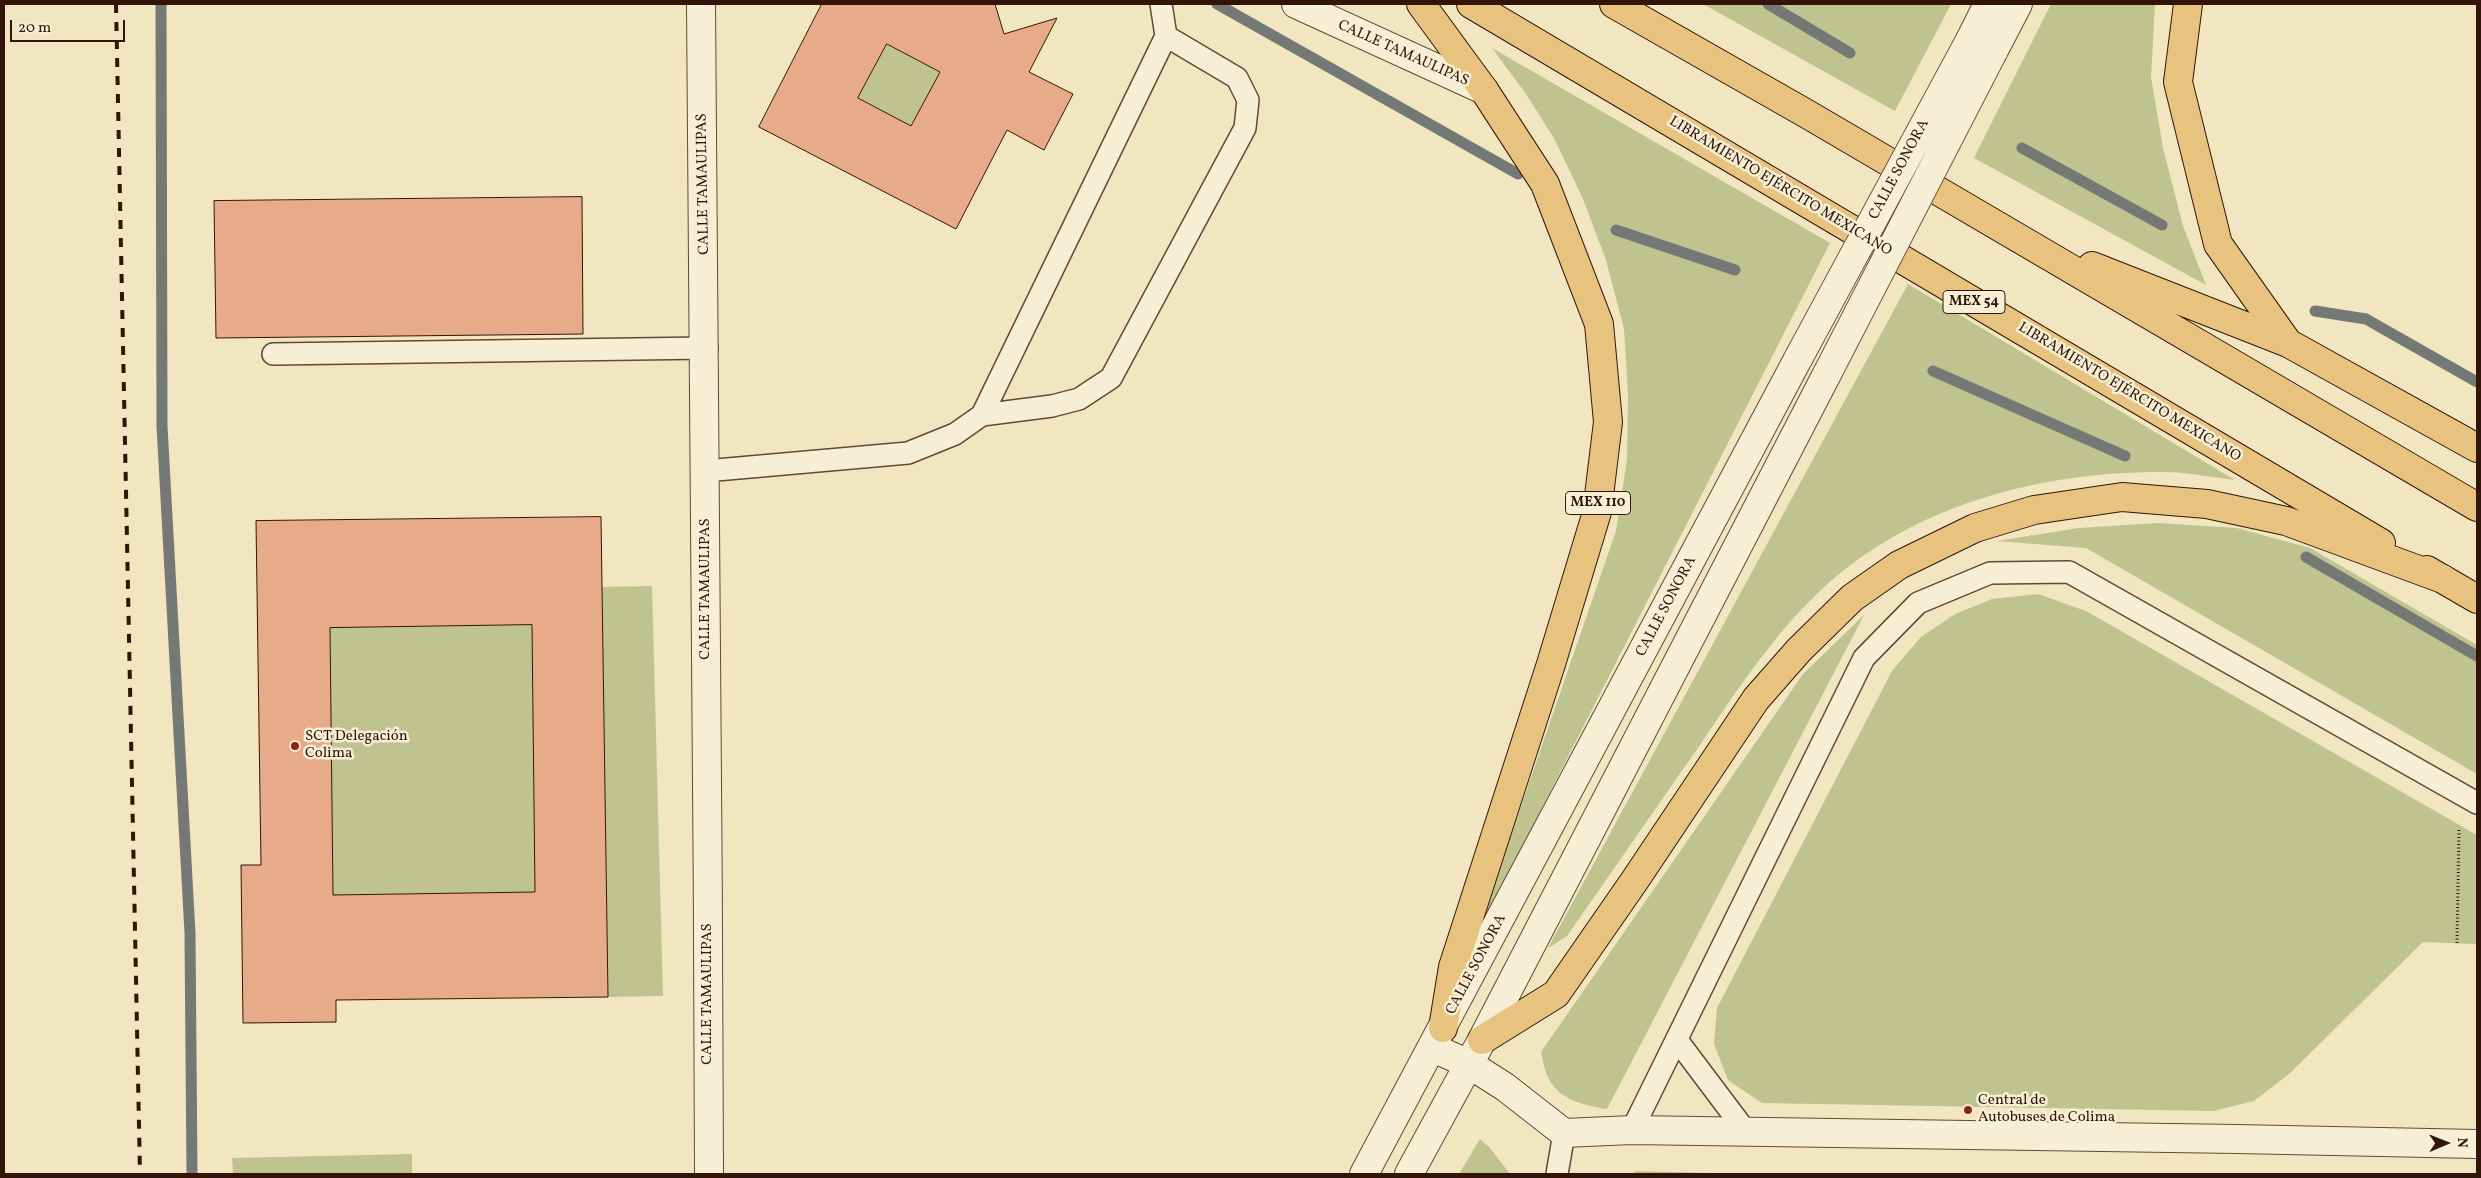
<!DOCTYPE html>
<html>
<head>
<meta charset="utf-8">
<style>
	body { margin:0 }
	#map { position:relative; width:2481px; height:1178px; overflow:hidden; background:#f1e6c0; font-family:Vollkorn,serif }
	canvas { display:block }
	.frame { position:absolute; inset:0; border:5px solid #321508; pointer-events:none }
	.north { position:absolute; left:2421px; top:1118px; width:50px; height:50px; -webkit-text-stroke:4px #f6efd6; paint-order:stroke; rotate:89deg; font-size:14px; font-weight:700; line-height:20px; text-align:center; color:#321508 }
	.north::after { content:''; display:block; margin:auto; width:18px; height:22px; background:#321508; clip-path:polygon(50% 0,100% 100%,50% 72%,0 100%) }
	.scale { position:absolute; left:10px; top:20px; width:115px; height:22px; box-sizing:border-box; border:2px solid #321508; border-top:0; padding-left:6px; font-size:15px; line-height:18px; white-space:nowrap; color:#321508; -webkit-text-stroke:4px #f6efd6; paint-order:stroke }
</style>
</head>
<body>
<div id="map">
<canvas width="2481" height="1178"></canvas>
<div class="frame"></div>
<div class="north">N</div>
<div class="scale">20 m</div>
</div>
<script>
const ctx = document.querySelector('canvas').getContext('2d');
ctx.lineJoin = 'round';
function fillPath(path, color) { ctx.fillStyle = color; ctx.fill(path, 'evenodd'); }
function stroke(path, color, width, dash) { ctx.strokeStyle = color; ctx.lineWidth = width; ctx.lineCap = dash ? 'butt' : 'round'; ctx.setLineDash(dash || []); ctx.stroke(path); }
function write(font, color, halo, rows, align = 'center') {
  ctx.font = font + ' Vollkorn,serif'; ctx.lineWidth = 5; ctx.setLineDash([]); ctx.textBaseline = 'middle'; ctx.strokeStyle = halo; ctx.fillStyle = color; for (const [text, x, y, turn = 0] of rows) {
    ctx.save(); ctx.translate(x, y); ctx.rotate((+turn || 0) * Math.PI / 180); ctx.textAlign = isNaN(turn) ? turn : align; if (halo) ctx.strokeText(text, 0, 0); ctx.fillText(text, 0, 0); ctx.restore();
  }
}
const green = new Path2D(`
	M1703,4h248l-56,107z
	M2051,4h104l-4,73 12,71 20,78 23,59 -232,-127z
	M887,44l53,28 -29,54 -53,-28z
	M1492,48l338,195 -354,694 140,-406 11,-71 1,-66 -4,-65 -18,-69 -23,-61 -28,-59 -29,-46z
	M1908,284l327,196c-24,-3 -49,-8 -74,-8 -122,0 -249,33 -340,118 -47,44 -83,99 -119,152 -45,65 -90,129 -135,194l-19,12z
	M2159,523l78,5 73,20 167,97v129l-391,-226 -89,-7 82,-13z
	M652,586l11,410 -55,1 -6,-410z
	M2038,594l48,17 391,224v109l-54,-2 -134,132 -35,27 -41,10 -451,-8 -34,-23 -14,-36 3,-36 175,-337 29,-34 34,-23 37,-15z
	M1864,615l-257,494c-22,-3 -51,-10 -60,-34 -3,-7 -4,-15 -6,-23l262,-378z
	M532,625l3,267 -202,3 -3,-267z
	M1480,1139l10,9 20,26h-51z
	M412,1154v20h-179l-1,-16z
	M1635,1171l114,3h-116z`);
const stream = new Path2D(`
	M161,4l1,422 28,507 2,241
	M1217,4l301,170
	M1768,4l82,49
	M2022,148l140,77
	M1616,230l119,40
	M2315,311l51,8 111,63
	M1933,371l192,85
	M2306,557l171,99`);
const building = new Path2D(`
	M822,4h173l9,30 53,-16 -28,54 44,22 -29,56 -37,-20 -51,99 -197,-102zM887,44l53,28 -29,54 -53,-28z
	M582,197l1,137 -367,4 -2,-137z
	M601,517l7,480 -272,3v22l-93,1 -2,-158h20l-5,-344zM532,625l3,267 -202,3 -3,-267z`);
const path = new Path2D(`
	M2457,943l2,-114`);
const service = new Path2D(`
	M273,354l434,-6
	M982,415l70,-9 27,-7 32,-21 134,-250 3,-28 -11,-22 -71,-42
	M705,471l203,-18 47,-19 27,-19 184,-379 -5,-32
	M1677,1040l70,93
	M1632,1130l232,-472 54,-55 72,-30 79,-1 408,231
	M1557,1174l7,-41`);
const minor = new Path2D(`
	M701,4c6,390 6,780 8,1170
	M1296,4l188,86
	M1433,1048l36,16 36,23 59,46 68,-3 605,9 240,5`);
const tertiary = new Path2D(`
	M1970,40l18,-36
	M1993,52l25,-48
	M1364,1174l435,-817
	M1409,1174l73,-134 346,-668`);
const trunk = new Path2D(`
	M1421,4l63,86 61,94 54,140 9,98 -11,90 -46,152 -98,303 -10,61
	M1471,4l910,539
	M1614,4l193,110 670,393
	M2188,4l-10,78 40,162 70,99 189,105
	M2092,266l196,77
	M2427,570l50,29
	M1482,1040l74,-46 79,-114 121,-181 43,-49 53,-52 47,-33 76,-37 59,-18 88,-13 85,7 79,17 157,58`);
const rail = new Path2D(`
	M116,4l24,1170`);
const tertiaryBridge = new Path2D(`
	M1799,357l171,-317
	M1828,372l165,-320`);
const markers = [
	[295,746,5,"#8f2418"],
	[1968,1110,5,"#8f2418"]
];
const shields = [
	[1974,302,62],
	[1598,503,65]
];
const shieldNames = [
	["MEX 54",1974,302],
	["MEX 110",1598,503]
];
const streetNames = [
	["CALLE TAMAULIPAS",1403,54,24],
	["CALLE SONORA",1900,170,-62],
	["CALLE TAMAULIPAS",704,184,-91],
	["LIBRAMIENTO EJÉRCITO MEXICANO",1780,187,31],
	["LIBRAMIENTO EJÉRCITO MEXICANO",2129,393,31],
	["CALLE TAMAULIPAS",706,589,-90],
	["CALLE SONORA",1667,607,-62],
	["CALLE SONORA",1477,965,-62],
	["CALLE TAMAULIPAS",708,994,-90]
];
const poiNames = [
	["SCT Delegación",305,737],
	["Colima",305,754],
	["Central de",1978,1101],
	["Autobuses de Colima",1978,1118]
];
fillPath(green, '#bec38f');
stroke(stream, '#757975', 11);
fillPath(building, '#e8ab89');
stroke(building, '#321508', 1);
stroke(service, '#624936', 24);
stroke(minor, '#624936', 30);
stroke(tertiary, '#624936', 30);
stroke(trunk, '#321508', 30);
stroke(path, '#321508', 3, [1, 2.5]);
stroke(service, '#f6efd6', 21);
stroke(minor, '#f6efd6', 28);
stroke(tertiary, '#f6efd6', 28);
stroke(trunk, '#e8c380', 28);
stroke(rail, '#321508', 4, [9, 9]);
stroke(tertiaryBridge, '#624936', 30, []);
stroke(tertiaryBridge, '#f6efd6', 28);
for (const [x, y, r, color] of markers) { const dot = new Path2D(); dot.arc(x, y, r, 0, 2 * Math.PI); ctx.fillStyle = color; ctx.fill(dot); stroke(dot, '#f6efd6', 2); }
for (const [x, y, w] of shields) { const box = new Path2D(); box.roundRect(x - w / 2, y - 11.5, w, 23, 4); ctx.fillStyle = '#f6efd6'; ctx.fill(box); stroke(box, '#321508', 1); }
write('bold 14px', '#321508', null, shieldNames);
write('15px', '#321508', '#f6efd6', streetNames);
write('15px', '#321508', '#f6efd6', poiNames, 'left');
</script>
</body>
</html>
